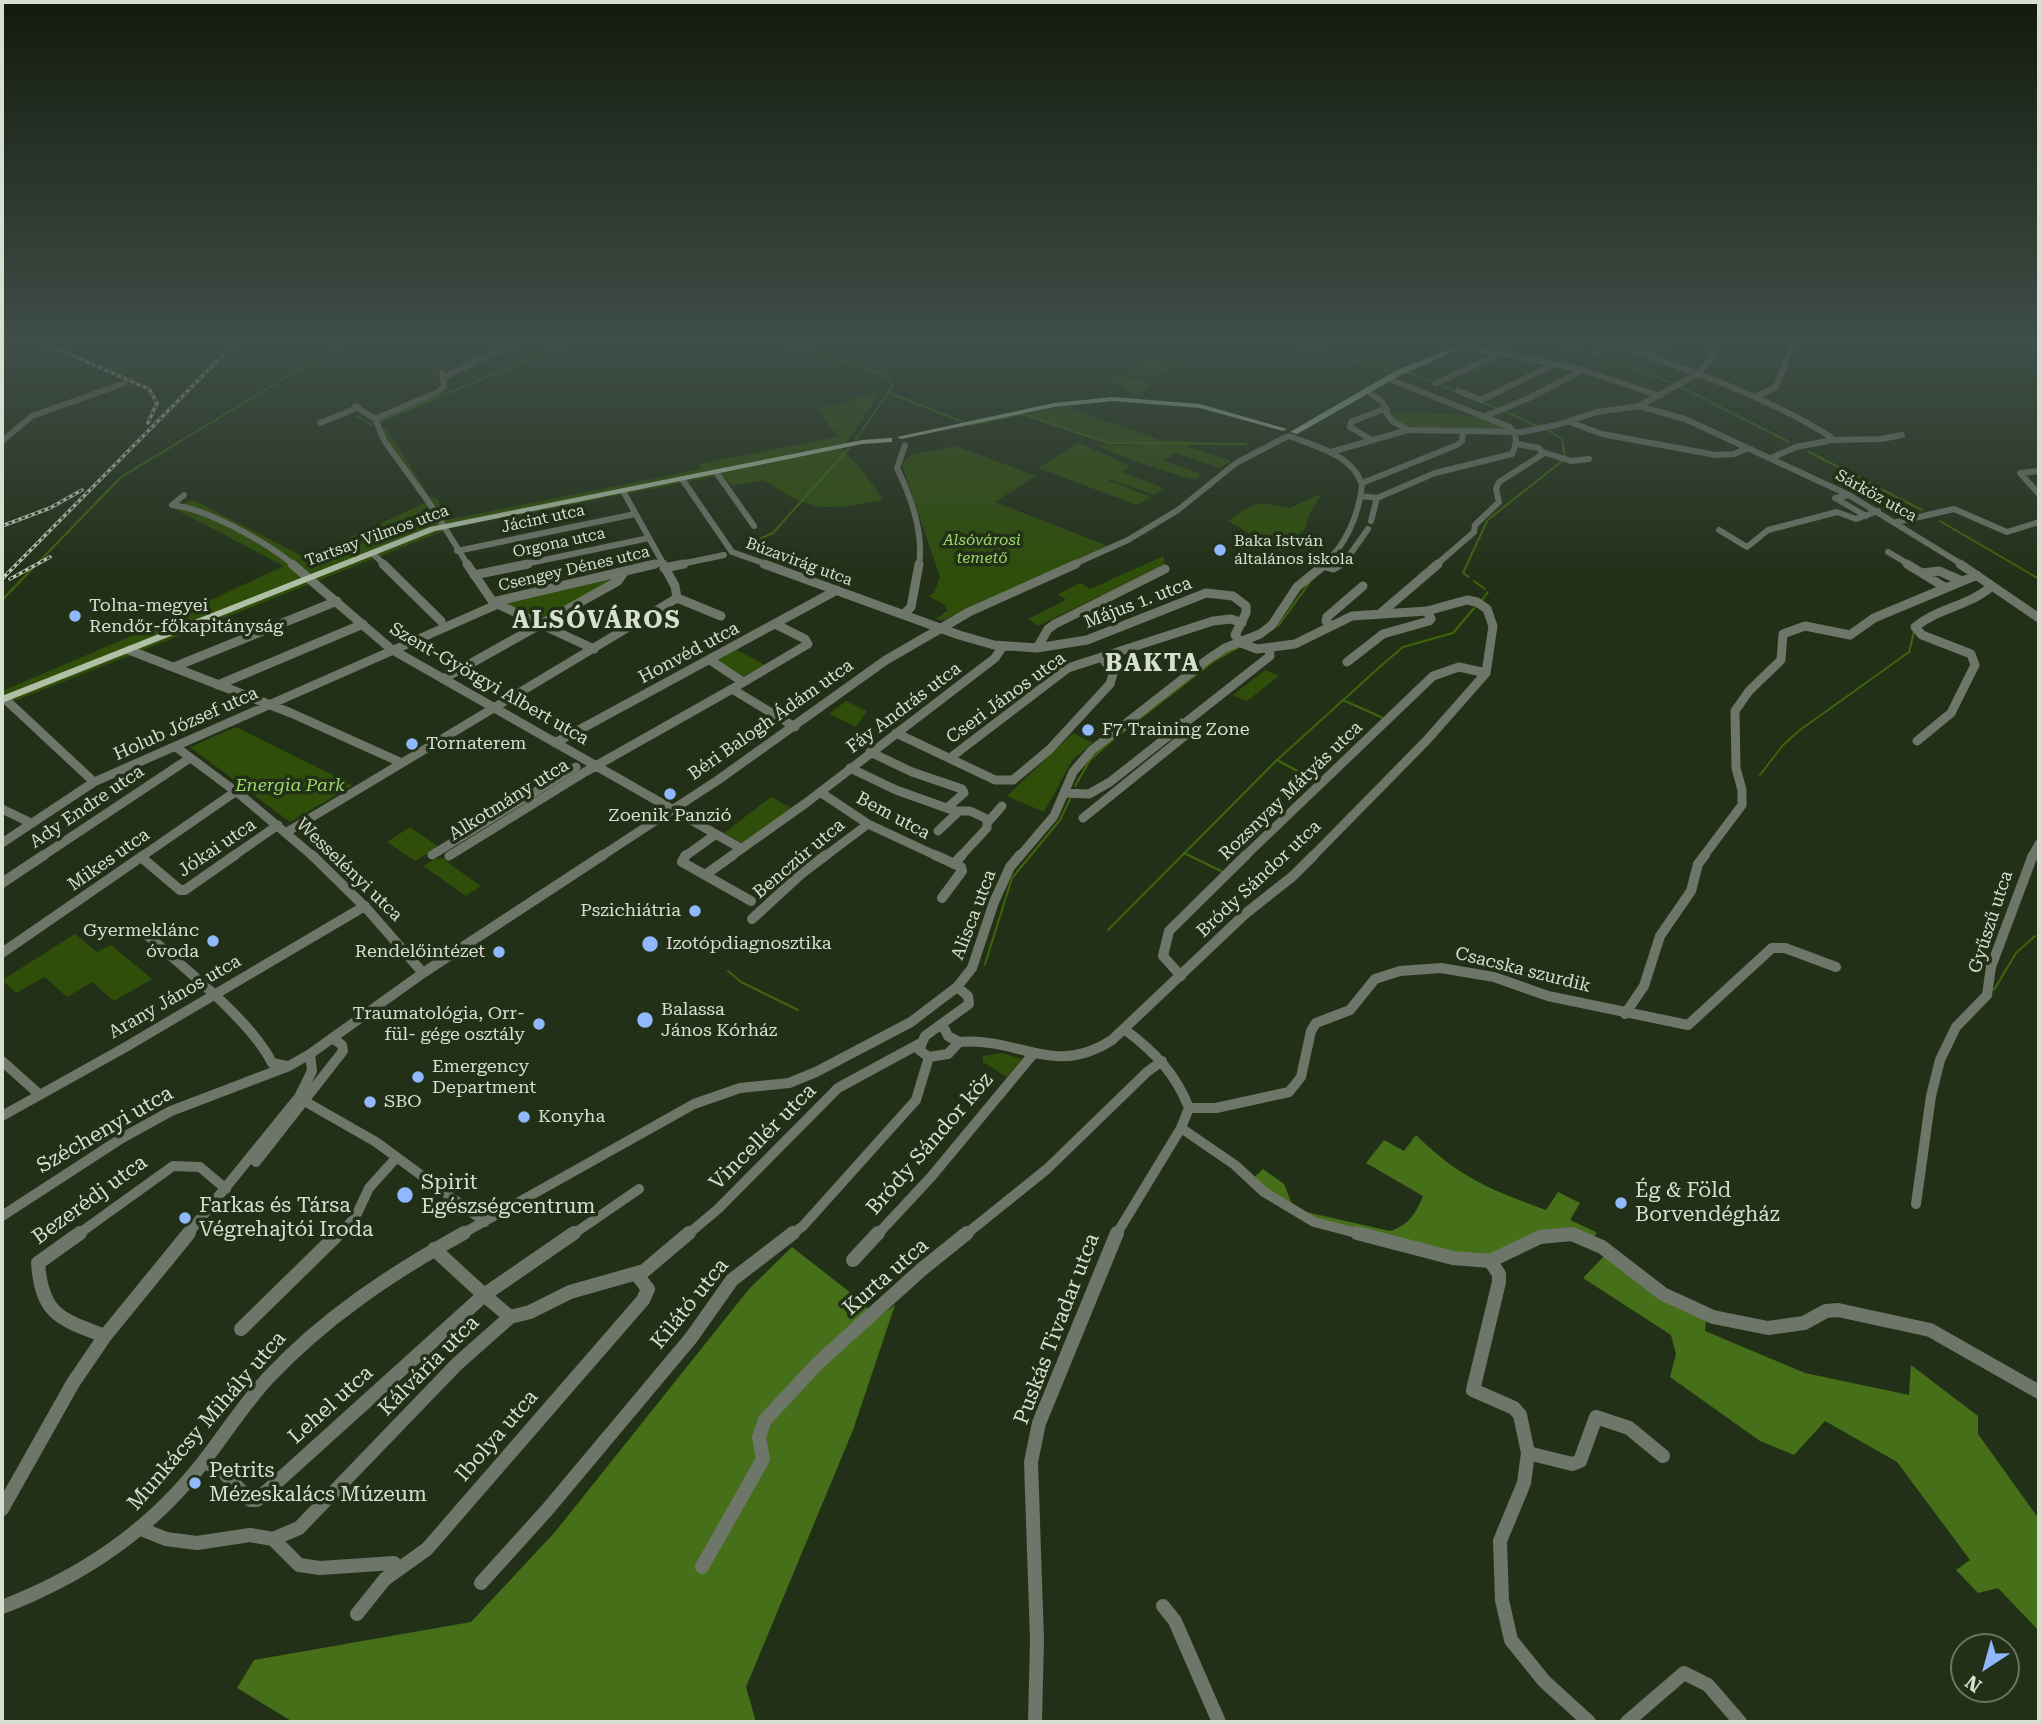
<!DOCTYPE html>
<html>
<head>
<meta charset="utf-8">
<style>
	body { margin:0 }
	#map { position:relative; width:2041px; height:1724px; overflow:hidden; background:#233018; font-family:"Roboto Serif",serif }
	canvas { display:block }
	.frame { position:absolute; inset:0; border:4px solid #d6dfd0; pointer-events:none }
	.north { position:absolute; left:1950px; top:1633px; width:70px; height:70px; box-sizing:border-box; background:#233018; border:2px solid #6b7662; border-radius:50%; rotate:216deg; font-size:19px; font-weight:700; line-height:28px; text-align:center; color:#d6dfd0 }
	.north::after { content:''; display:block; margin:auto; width:24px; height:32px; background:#90b8fd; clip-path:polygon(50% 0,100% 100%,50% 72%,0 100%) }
</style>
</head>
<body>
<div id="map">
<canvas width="2041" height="1724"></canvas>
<div class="frame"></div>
<div class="north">N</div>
</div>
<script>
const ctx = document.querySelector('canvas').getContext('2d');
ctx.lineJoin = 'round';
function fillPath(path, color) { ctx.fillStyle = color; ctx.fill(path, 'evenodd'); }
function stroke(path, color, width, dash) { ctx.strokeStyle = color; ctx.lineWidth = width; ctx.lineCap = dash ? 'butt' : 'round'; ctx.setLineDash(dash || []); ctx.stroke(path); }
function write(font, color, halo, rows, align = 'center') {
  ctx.font = font + ' "Roboto Serif",serif'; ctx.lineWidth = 7; ctx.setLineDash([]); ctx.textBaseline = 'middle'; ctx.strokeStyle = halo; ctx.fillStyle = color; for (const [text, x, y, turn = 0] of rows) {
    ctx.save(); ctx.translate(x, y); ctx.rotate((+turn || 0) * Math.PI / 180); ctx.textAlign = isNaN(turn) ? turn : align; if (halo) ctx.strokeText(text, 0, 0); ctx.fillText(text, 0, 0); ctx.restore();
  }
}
const green = new Path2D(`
	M1148,357l26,7 2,3c-14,9 -37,11 -52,5z
	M1116,376l32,5 1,4 -7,10 -13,-2 -20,-15z
	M877,391l3,1 -38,58 19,18 22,32c-58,10 -69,14 -119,-20l-31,6 -11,-11 -271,53 -449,178v-15l146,-62 136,-63 -111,-58 20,-8 113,58 119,-55 -49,-72 9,-5 44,70 8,3 10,21 254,-51 -3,-5 140,-27 -21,-29 37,-7 -3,-2z
	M1070,405l5,5 86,30 40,2 -15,4 45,15 -11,7 -45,-15 -12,7 38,14 -6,6 -56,-17 -42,-17 49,-2 -39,-2 -83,-27z
	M1391,413c30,2 97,-4 117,19l-106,-6 -9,-6z
	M1079,443l51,23 -8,6 42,16 -10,7 -44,-16 -3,1 44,17 -14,8 -99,-37z
	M956,446l80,30 -41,26 113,44 -164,74 -8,-1 12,-9 -3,-2 2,-2 -19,-10 6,-3 6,-16 -38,-113 9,-9z
	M1318,495h3l-12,20 -4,14 -25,22 -52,-30c29,-21 28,-19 62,-13z
	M1164,556l1,13 -58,31 -7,-4 -62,30 -10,-7 38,-19 -8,-6 23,-11 9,6z
	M622,576l-78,45 -43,-19z
	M735,649l30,16 -23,12 -27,-17z
	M1265,670l14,6 -32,25 -14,-6z
	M846,701l21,10 -11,16 -27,-13z
	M236,727l105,52 11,7 -62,36 -100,-75z
	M1073,733l20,10 -20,16 -29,53 -37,-16z
	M771,797l21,11 -46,33 -4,2 -18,-10z
	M410,827l29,20 -24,14 -28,-19z
	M446,858l4,2 -3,2 34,24 -15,10 -43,-30 12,-7z
	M75,934l22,18 14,-7 41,34 -38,22 -22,-19 -25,15 -22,-20 -29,16 -14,-13z
	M1001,1053l21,6 -15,18 -24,-15v-6z`);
const forest = new Path2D(`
	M1416,1135c44,43 73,54 130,75l12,-18 22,11 -10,17 26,12 -2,10 -22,-8 -82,27 -176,-39 -63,-42 12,-11 21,15 8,20 14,8 84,19c18,-5 26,-18 33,-35l-57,-33 18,-23 20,11z
	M792,1247l64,50 21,21 18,-13 -42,125 -107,257 10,35h-463l-56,-34 17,-28 217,-38 84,-90 194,-243z
	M1605,1255c34,28 60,48 101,65l-1,11 100,42 104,22 2,-30 67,51v18l61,85v112l-41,-43 -20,5 -22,-23 14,-10 -73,-98 -72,-41 -31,34 -34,-14 -90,-64 6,-23 -5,-19 -88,-57z`);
const stream = new Path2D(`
	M773,340l103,32 15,8 1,7 -36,52
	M1283,340l113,32
	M1288,340h16
	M1546,340l127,43
	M1407,372l27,11
	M1439,385l18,7
	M1681,387l108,55
	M889,393l77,30
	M1481,402l18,7
	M1504,411l33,15
	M357,416l15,9
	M381,421l194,-81
	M971,425l51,-11 86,29 138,1
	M1548,430l14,9 3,18
	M1809,452l113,58
	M1489,519l73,-58
	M1940,521l99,58
	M743,546l30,-13 76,-85
	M1469,577l-6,-4 24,-52
	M1474,581l11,8
	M2,600l119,-123 227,-137
	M1482,600l6,-8
	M1278,626l32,-44
	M1343,700l40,18
	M1277,760l39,21
	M1760,775l23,-30 17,-15 109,-78 5,-20
	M1075,786l15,-26 20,-18 105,-82 24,-13
	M1184,853l37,18
	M1108,930l169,-170 106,-96 20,-17 50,-14 22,-26
	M985,964l27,-86 48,-58 10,-21
	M728,971l13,11 57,28
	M1994,990l22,-37 19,-17`);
const minorFar3 = new Path2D(`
	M1600,340c80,27 159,52 231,97l-3,4 -32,6 -25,11
	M1461,346l119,23 80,27
	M1596,353l29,-13
	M1647,355l21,-15
	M444,377l78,-37
	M1436,383l65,-29
	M1458,391l23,9 74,-36
	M1371,394l10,7 6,9
	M1755,397l21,-10 18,-47
	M355,406l20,13 10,23 43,59 40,64
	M1639,406l46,13 164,76 114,70
	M1486,416l43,-18 54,-28
	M375,419l63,-27 6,-6 -2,-13
	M1570,422l32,12 114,21 18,-1 14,-6
	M320,423l39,-16
	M1289,436c26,10 64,19 73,49 -3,29 -16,61 -39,80
	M1372,440l-22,-13 1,-5 33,-13 8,12 16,9
	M1829,440l52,-1 21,-4
	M2,441l30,-25 93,-33
	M905,445l-8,23c14,29 27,65 22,97
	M1331,452l77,-22 113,2 36,-7 40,-13 42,-6 60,-33 11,-14 9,-19
	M1543,452l28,9 18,-2
	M2039,471l-19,2 19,21
	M716,472l38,54
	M682,479l50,73 37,13
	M1362,483l95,-38 5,-4 1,-10
	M623,491l41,74
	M184,495l-12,10c36,4 94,37 122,60
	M1849,495l-14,3 31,18
	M1361,496l16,2 58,-25 77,-19c5,-11 6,-17 -2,-27l-121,-48
	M1371,521l6,-23
	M1897,522l57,-13 53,23 32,-10
	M1719,530l28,17 21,-17 69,-18 19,7 22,-8
	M457,551l178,-37
	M1888,552l22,13
	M372,553l13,12
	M520,565l129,-27
	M648,565l14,-3
	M676,565l48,-10
	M1072,565l56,-25 50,-30 58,-47 50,-26
	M1337,565l9,-5 22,-31
	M1436,565l38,-33 1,-7 24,-23 -3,-13 3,-7 44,-28 -4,-6 -22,-4`);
const minorFar2 = new Path2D(`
	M292,564l99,85 351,200
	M383,564l58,57
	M467,564l26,38 101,47
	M663,564l12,22 2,12 44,18
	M764,564l195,71 35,10 43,3 50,-8 119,-47 27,3 13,10v7l-11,22 6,8
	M1907,564l39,24
	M1960,564l79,54
	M1323,565l10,3 7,-4
	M664,568l20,-4
	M1922,573l17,-2 23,10
	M474,575l54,-11
	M493,602l162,-38
	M1381,613l57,-49
	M904,614l7,-7 8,-43
	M775,624l30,15 3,5 -76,45 63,38
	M1330,625l-4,-4 1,-4 36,-31
	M1241,643l16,6 38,-5 57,-28 75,-5 40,-11 10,2 10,7 6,17 -7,47 -59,67 -115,117
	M1037,648l11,-19 7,-5 110,-55
	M129,650l162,63 111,50
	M710,660l33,22
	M1347,662l36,-28 46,-13 2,-2 -4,-8
	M174,667l163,-66
	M443,679l175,-98 7,-10
	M218,685l145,-61
	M5,699l89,83
	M896,733l99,47h18l36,-30 61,-66 3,-10 -11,-17
	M1917,741l34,-28 24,-48 -4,-11 -49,-19 -7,-8c23,-19 54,-21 77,-41
	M555,743l282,-153
	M176,747l67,50 71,60
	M870,752l42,20 50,17 2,4 -17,15
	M950,758l118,-90 145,-47 18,-2 11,4
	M850,768l46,22 59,21 1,3 -18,17
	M820,792l48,32 71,33
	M1064,793l25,1 21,-12 160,-126 -1,-7
	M2,809l29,14
	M955,811h15l17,8v9l-27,29
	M1083,818l109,-88 -10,-7
	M987,823l15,-17
	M287,832l390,-234
	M2,843l92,-61 404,-178
	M432,855l144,-88
	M449,856l136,-84 147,-83
	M41,857l149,-99
	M141,857l94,-65
	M232,857l46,-32
	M600,857l118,-77 168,-120 83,-48 107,-48
	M684,857l32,-23
	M730,857l76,-54 189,-145 8,-12
	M824,857l44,-33
	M1019,857l35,-41 19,-44 19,-22 115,-90 18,-12 35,-14 12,-9 25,-38 28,-23
	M1244,857l189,-181 26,-9 27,6
	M1703,857l39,-52v-15l-6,-22 -1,-57 14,-20 32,-31 2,-26 22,-8 45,9 24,-17 103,-43
	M2032,857l7,-13`);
const minorFar1 = new Path2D(`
	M312,855l56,55 55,63
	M686,855l-4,7 69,39
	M935,855l26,12 1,4 -20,27
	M141,857l39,33h5l50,-35
	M954,864l8,-9
	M705,875l28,-20
	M2,883l42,-28
	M752,919l49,-45 25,-19
	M145,933c36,33 107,88 127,130l15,3
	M2,953l142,-98
	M1181,976l-18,-20 6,-25 77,-76
	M1625,1014l19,-28 16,-50 31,-45 7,-27 7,-9
	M942,1024l6,12 11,6 -11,12 -19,3 -10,-7 6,-14 44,-32 -1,-8 -11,-9
	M959,1042c63,-5 94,36 153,-2l133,-126 48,-38 21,-21
	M2,1061l38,34
	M306,1102l70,40 109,80
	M1189,1108h27l73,-16 12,-15 10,-46 5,-8 34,-13 25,-31 25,-8 41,-3 53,9 54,19 140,29 84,-77h13l51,19
	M2,1116l122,-68 241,-142
	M1181,1128l54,37 29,27 50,30 50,13
	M256,1162l87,-111 -1,-6 -10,-7
	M1916,1204l15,-108 9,-36 16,-33 31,-32 4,-28 42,-112
	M2,1216l120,-78 49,-27 118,-45 21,-12 113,-81 180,-118
	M77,1235l96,-69 27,1 26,22
	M187,1235l112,-138 13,-26 -2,-17
	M338,1235l17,-17 14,-30 27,-30
	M460,1235l234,-131 46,-16 49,-5 27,-11 95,-50 46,-35 15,-19 22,-66 16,-35 10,-12
	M572,1235l67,-46
	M687,1235l31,-26 120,-121 81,-44
	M791,1235l12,-9 113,-126 13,-43
	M877,1235l54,-58 103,-124
	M965,1235l82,-66 100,-97 15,-11
	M1116,1235l65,-107 8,-20c-13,-34 -35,-57 -65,-79
	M1563,1235h11`);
const minor = new Path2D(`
	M80,1233l-42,30c4,52 22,56 67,73
	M1357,1233l96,25 37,3 50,-24 32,-3 30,13 61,47 50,23 55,11 36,-5 22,-12 12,-1 92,20 109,62
	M434,1249l50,46 90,-62
	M853,1260l25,-27
	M1490,1261l9,13v8l-26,108 41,18 6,7 8,38 -4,30 -24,58 2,59 9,40 33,41 45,41
	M241,1329l98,-96
	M1528,1453l44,11 8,-3 16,-44 33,11 34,28
	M204,1461l19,11 27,28h7l227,-205 26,22
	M2,1509l71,-126 32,-47 84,-103
	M141,1529l25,10 31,4 53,-8 23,4 26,26 21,3 74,-5
	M273,1539l26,-11 158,-164 53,-47 20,-5 40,-20 74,-21 45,-38
	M702,1567l61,-108 -4,-22 6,-17 53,-57 103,-93 46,-37
	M481,1583l66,-73 144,-172 41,-58 61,-47
	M1163,1606l12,15 44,101
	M2,1607c76,-29 142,-72 194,-136 25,-30 45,-64 72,-93 56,-60 124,-105 196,-145
	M357,1614l28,-35 42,-30 216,-249 5,-11 -11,-14
	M1035,1722l2,-82 -6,-178 8,-39 78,-190
	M1627,1722l57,-49 24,12 32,37`);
const major = new Path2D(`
	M1471,340h9l-79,35 -104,59 -7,-2 105,-61z
	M1113,397l87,7 87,25 -4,2 -83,-23 -87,-7 -59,6 -153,32 -4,-2 157,-34z
	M889,438h3v4l-30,2 -427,87 -433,172v-7l428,-169 432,-87z`);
const rail = new Path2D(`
	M44,343l105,46 8,14 -9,20
	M2,526l48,-18 32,-18
	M2,579l236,-239
	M10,579l40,-22`);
const markers = [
	[1220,550,7,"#90b8fd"],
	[75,616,7,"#90b8fd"],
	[1088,730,7,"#90b8fd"],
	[412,744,7,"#90b8fd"],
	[670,794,7,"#90b8fd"],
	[695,911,7,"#90b8fd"],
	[213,941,7,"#90b8fd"],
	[650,944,9,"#90b8fd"],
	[499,952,7,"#90b8fd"],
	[645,1020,9,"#90b8fd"],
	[539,1024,7,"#90b8fd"],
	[418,1077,7,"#90b8fd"],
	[370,1102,7,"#90b8fd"],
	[524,1117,7,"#90b8fd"],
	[405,1195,9,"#90b8fd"],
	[1621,1203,7,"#90b8fd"],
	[185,1218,7,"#90b8fd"],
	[195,1483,7,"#90b8fd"]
];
const farStreetnames = [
	["Sárköz utca",1876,496,29],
	["Jácint utca",543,519,-12],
	["Tartsay Vilmos utca",377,536,-20],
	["Orgona utca",559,543,-12],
	["Búzavirág utca",799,562,20],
	["Csengey Dénes utca",574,569,-13]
];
const farParknames = [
	["Alsóvárosi",982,540],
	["temető",982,558]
];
const farPoinames = [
	["Baka István",1234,541],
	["általános iskola",1234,559]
];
const streetNames = [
	["Május 1. utca",1138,603,-21],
	["Honvéd utca",689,653,-28],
	["Szent-Györgyi Albert utca",489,684,30],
	["Cseri János utca",1006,698,-36],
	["Fáy András utca",904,708,-37],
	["Béri Balogh Ádám utca",771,720,-35],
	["Holub József utca",186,724,-24],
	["Rozsnyay Mátyás utca",1291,791,-44],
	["Alkotmány utca",509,800,-32],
	["Ady Endre utca",87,807,-34],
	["Bem utca",893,816,28],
	["Jókai utca",217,848,-34],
	["Benczúr utca",799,859,-40],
	["Mikes utca",109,860,-35],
	["Wesselényi utca",349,870,44],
	["Bródy Sándor utca",1259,879,-43],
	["Alisca utca",974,915,-69],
	["Gyűszű utca",1991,922,-72],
	["Csacska szurdik",1523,970,14],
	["Arany János utca",175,997,-30]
];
const poiNames = [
	["Tolna-megyei",89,606],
	["Rendőr-főkapitányság",89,627],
	["F7 Training Zone",1102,730],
	["Tornaterem",426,744],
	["Zoenik Panzió",670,816,"center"],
	["Pszichiátria",681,911,"right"],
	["Gyermeklánc",199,931,"right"],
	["óvoda",199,952,"right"],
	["Izotópdiagnosztika",666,944],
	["Rendelőintézet",485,952,"right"],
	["Balassa",661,1010],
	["János Kórház",661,1031],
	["Traumatológia, Orr-",525,1014,"right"],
	["fül- gége osztály",525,1035,"right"],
	["Emergency",432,1067],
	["Department",432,1088],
	["SBO",384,1102],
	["Konyha",538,1117]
];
const parkNames = [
	["Energia Park",290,786]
];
const nearStreetnames = [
	["Széchenyi utca",105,1130,-30],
	["Vincellér utca",763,1137,-45],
	["Bródy Sándor köz",930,1144,-49],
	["Bezerédj utca",90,1200,-36],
	["Kurta utca",886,1277,-41],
	["Kilátó utca",690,1304,-51],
	["Puskás Tivadar utca",1057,1329,-69],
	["Kálvária utca",429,1366,-45],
	["Lehel utca",331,1405,-42],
	["Munkácsy Mihály utca",207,1421,-49],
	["Ibolya utca",497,1436,-49]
];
const nearPoinames = [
	["Spirit",421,1183],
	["Egészségcentrum",421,1207],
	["Ég & Föld",1635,1191],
	["Borvendégház",1635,1215],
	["Farkas és Társa",199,1206],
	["Végrehajtói Iroda",199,1230],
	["Petrits",209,1471],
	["Mézeskalács Múzeum",209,1495]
];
const districtNames = [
	["ALSÓVÁROS",597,621],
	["BAKTA",1153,664]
];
fillPath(green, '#2e4e09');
fillPath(forest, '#456f18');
stroke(stream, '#3d6609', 2);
stroke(minorFar3, '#6e7569', 6);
stroke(minorFar2, '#6e7569', 9);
stroke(minorFar1, '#6e7569', 10);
stroke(minor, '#6e7569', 14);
fillPath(major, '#b0bfa6');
stroke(rail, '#c2cbbb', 3.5);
stroke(rail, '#233018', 2, [3.5]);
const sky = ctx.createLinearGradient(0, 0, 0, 581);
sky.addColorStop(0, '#131a0d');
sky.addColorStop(0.59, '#3f4e48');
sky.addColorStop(1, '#3f4e4800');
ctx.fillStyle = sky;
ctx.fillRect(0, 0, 2041, 581);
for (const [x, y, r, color] of markers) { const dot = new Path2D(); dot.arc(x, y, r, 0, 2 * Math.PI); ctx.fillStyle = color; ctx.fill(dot); stroke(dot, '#233018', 2.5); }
write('16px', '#d6dfd0', '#233018', farStreetnames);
write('italic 16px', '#9bd668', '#233018', farParknames);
write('16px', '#d6dfd0', '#233018', farPoinames, 'left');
write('18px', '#d6dfd0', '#233018', streetNames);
write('18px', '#d6dfd0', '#233018', poiNames, 'left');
write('italic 18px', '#9bd668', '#233018', parkNames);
write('21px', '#d6dfd0', '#233018', nearStreetnames);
write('21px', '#d6dfd0', '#233018', nearPoinames, 'left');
ctx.letterSpacing = '2px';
write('bold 24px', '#d6dfd0', '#233018', districtNames);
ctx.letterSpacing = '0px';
</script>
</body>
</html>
